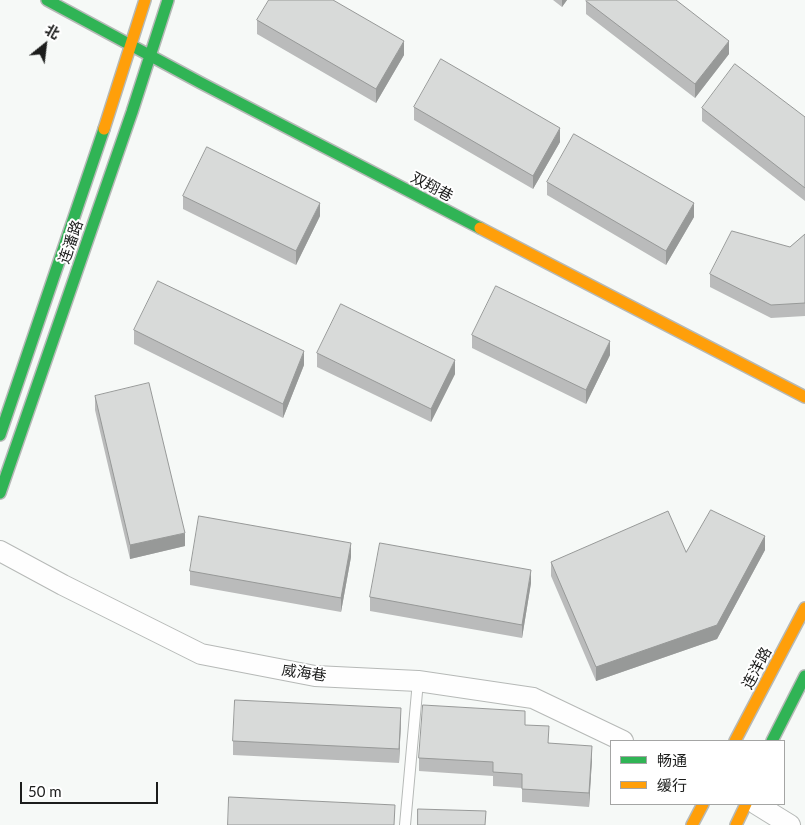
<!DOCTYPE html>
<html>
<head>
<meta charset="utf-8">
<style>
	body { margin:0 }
	#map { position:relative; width:805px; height:825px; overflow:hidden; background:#f6f9f7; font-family:Lato,"Noto Sans SC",sans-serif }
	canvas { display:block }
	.legend { position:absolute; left:610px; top:740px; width:175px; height:65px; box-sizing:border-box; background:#fff; border:1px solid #a4a5a4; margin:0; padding:6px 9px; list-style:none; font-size:15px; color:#1c1d1c }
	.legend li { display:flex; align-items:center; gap:10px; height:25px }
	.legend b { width:25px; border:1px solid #a4a5a4 }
	.north { position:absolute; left:20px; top:20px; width:50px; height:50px; -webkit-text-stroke:4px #fff; paint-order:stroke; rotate:29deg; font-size:14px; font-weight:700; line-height:20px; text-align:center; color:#1c1d1c }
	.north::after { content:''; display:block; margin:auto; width:18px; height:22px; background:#1c1d1c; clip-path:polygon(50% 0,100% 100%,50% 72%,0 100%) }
	.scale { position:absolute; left:20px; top:782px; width:138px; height:22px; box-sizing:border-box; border:2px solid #1c1d1c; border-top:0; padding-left:6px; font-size:15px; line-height:18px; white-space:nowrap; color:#1c1d1c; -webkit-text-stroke:4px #fff; paint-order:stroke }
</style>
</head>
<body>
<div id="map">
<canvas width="805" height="825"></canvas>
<ul class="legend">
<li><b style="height:6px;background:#30b455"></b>畅通</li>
<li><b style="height:6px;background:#ff9f0a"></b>缓行</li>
</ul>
<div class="north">北</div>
<div class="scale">50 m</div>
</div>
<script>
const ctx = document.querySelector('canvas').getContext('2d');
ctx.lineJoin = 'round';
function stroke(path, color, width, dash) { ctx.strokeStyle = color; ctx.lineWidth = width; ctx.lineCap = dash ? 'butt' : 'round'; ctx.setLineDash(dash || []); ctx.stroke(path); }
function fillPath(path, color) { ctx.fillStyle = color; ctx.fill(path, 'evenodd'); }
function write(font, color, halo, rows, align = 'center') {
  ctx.font = font + ' Lato,"Noto Sans SC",sans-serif'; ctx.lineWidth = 4; ctx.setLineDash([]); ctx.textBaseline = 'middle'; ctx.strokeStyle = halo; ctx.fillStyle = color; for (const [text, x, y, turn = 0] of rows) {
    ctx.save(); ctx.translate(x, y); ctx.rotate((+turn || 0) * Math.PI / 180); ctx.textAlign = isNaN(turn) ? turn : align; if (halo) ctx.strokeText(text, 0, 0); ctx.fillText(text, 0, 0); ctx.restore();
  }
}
const lane = new Path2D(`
	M405,825l13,-144`);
const street = new Path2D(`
	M0,551l63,34 138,69 114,22 103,5 115,17 90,43
	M756,804l34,21`);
const fast = new Path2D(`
	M47,0l154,83 279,145
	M0,435l104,-306
	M0,493l132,-381 36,-112
	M772,741l33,-65`);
const slow = new Path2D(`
	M104,129l41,-129
	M480,228l325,169
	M735,741l70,-133
	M692,825l11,-21
	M736,825l10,-21`);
const wall = new Path2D(`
	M553,0h14l-5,7z
	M586,1l143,53 -34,44 -109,-84z
	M257,20l147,35 -28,48 -119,-69z
	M414,107l146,35 -27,47 -119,-69z
	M702,108l103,9v84l-103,-80z
	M547,182l147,35 -28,48 -119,-70z
	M183,196l137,20 -24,49 -113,-56z
	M805,234v82l-34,2 -61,-31v-13l80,-27z
	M134,330l170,35 -21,53 -149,-74z
	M472,335l138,20 -24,49 -114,-56z
	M317,353l138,21 -24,48 -114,-55z
	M95,396l90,150 -55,13 -35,-149z
	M765,550l-48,89 -121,42 -45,-105v-14l135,-10z
	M351,557l-10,55 -151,-27v-14z
	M531,583l-9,55 -152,-27v-14z
	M401,721l-2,42 -166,-8v-14z
	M525,725l24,18 43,16 -3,48 -67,-5v-14l-29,-2v-10l-74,-5v-13z`);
const shadedWall = new Path2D(`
	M562,0h5l-5,7z
	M404,41v14l-28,48v-14z
	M729,41v13l-34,44v-14z
	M560,128v14l-27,47v-13z
	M320,203v13l-24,49v-14z
	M694,203v14l-28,48v-14z
	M610,341v14l-24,49v-14z
	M304,351v14l-21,53v-14z
	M455,360v14l-24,48v-13z
	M185,533v13l-55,13v-14z
	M765,536v14l-48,89 -121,42v-14z
	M351,543v14l-10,55v-14z
	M531,570v13l-9,55v-13z
	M401,708v13l-2,42v-14z
	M592,746v13l-3,48v-14z`);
const building = new Path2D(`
	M269,0h64l71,41 -28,48 -119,-69z
	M587,0h89l53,41 -34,43 -109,-83z
	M441,59l119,69 -27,48 -119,-69z
	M735,64l70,53v71l-103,-80z
	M574,134l120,69 -28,48 -119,-69z
	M207,147l113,56 -24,48 -113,-55z
	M732,231l58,16 15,-13v69l-34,2 -61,-31z
	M158,281l146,70 -21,53 -149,-74z
	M496,286l114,55 -24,49 -114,-55z
	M341,304l114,56 -24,49 -114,-56z
	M149,383l36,150 -55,12 -35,-149z
	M711,510l54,26 -48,89 -121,42 -45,-105 117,-51 18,41z
	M199,516l152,27 -10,55 -151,-27z
	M380,543l151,27 -9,55 -152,-28z
	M235,700l166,8 -2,41 -166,-8z
	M423,705l102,6v14l24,1 -1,17 44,3 -3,47 -67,-4v-15l-29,-2v-10l-74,-4z
	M229,797l166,8 -1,20h-166z
	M418,809l68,2 -1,14h-67z`);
const streetNames = [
	["双翔巷",432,187,28],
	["连潘路",71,242,-71],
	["连洋路",757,668,-62],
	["威海巷",304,673,8]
];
stroke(lane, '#b6b9b7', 12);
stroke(street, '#b6b9b7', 22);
stroke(fast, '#b6b9b7', 14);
stroke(slow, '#b6b9b7', 14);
stroke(lane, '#fefefe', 10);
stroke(street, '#fefefe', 20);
stroke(fast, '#30b455', 11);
stroke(slow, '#ff9f0a', 11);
fillPath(wall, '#babbbb');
fillPath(shadedWall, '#979998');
fillPath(building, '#d8dad9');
stroke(building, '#979998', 1);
write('15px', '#1c1d1c', '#fff', streetNames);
</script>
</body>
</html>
